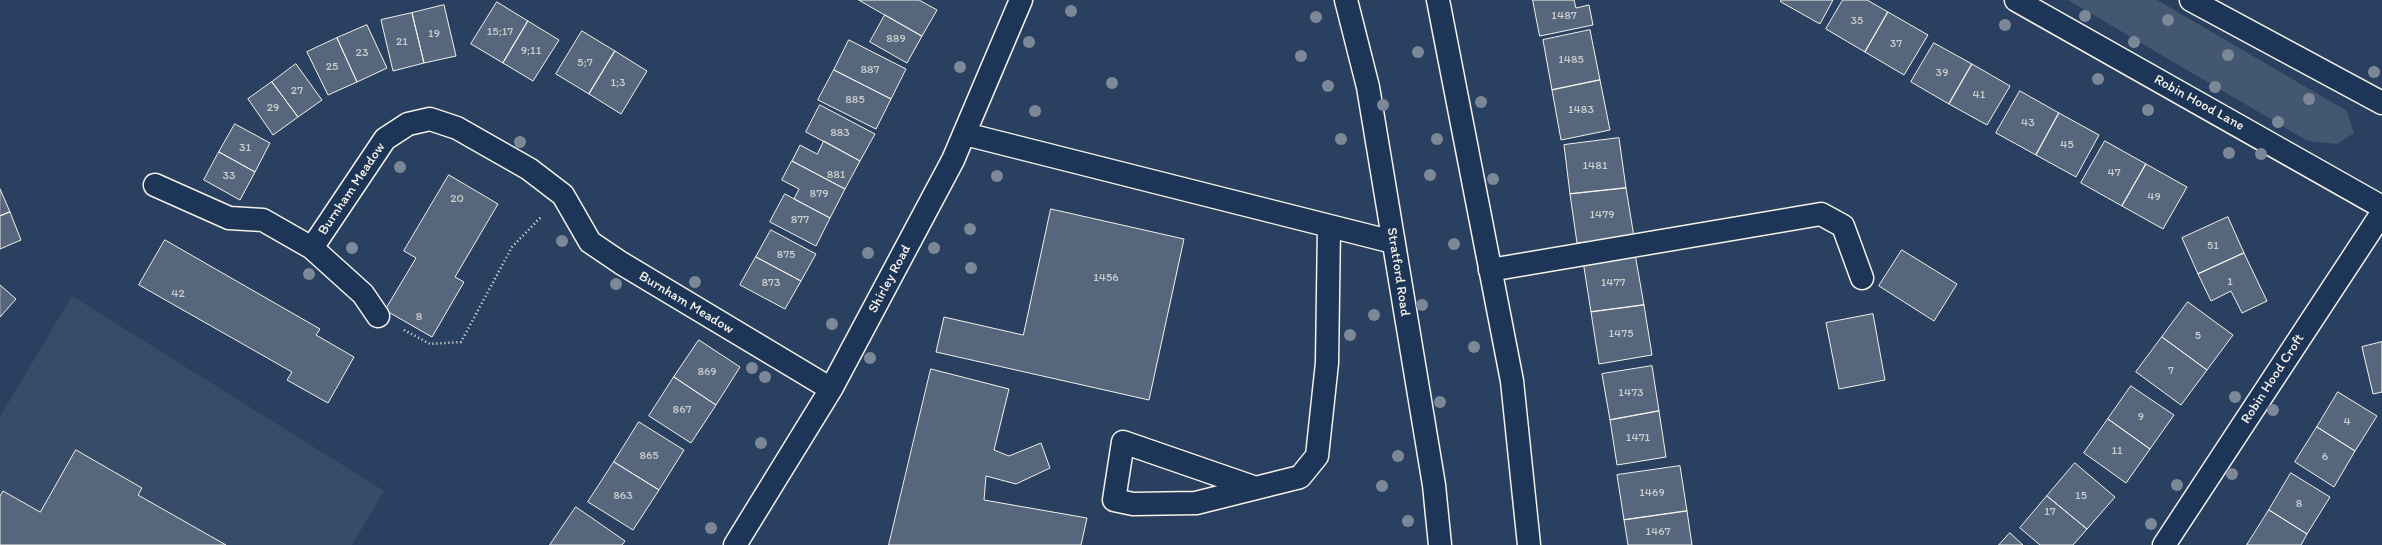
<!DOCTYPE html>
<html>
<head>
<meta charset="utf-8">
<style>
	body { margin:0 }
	canvas { display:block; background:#2a4060 }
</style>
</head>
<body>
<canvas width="2382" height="545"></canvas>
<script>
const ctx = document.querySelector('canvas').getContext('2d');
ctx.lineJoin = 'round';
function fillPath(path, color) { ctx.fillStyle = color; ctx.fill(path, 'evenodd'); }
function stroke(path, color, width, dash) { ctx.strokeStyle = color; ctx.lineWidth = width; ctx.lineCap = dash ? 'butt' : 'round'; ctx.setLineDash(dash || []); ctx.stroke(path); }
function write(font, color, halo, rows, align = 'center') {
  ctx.font = font + ' Itim,sans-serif'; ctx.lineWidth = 3.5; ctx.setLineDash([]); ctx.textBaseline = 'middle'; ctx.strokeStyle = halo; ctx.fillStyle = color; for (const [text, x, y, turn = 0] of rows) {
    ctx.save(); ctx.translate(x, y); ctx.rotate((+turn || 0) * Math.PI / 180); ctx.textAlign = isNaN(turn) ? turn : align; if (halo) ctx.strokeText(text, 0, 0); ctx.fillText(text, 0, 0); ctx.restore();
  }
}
const built = new Path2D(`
	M72,296l312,195 -32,54h-352v-128z`);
const green = new Path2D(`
	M2068,0h89l190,111 7,22 -17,11 -29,-3z`);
const building = new Path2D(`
	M859,0h60l18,10 -15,26z
	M1533,0h41l2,8 13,-3 4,20 -53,11z
	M1781,0h52l-13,24 -39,-22z
	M1843,0h24l21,12 -23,40 -39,-23z
	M497,2l31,19 -25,42 -32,-19z
	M444,5l12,51 -32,7 -12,-50z
	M1888,12l40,23 -24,40 -39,-23z
	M412,13l12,50 -31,8 -12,-51z
	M885,15l37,21 -15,27 -37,-21z
	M528,21l31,19 -26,41 -30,-18z
	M367,25l20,43 -30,14 -20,-44z
	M1590,30l10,50 -48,10 -9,-50z
	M582,31l33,20 -26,43 -33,-20z
	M337,38l20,44 -29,13 -21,-43z
	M849,40l57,29 -15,30 -57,-29z
	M1934,43l38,21 -23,40 -38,-22z
	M615,51l32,20 -26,43 -32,-20z
	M296,64l26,36 -24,17 -26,-35z
	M1972,64l38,22 -23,39 -38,-21z
	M834,70l57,29 -15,30 -58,-29z
	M1600,80l10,50 -49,10 -9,-50z
	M272,82l26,35 -25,18 -25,-36z
	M2020,91l39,22 -23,42 -40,-22z
	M820,105l55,29 -15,27 -54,-29z
	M2059,113l40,22 -23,42 -40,-22z
	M235,124l35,19 -15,29 -36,-20z
	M1619,138l7,50 -56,6 -6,-49z
	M824,141l36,20 -15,28 -53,-28 8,-16 17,9z
	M2105,141l41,23 -24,42 -41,-23z
	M219,152l36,20 -15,28 -36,-20z
	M792,161l53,28 -15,29 -36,-19 5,-10 -17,-9z
	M2146,164l41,23 -24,42 -41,-23z
	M449,175l49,29 -43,73 9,5 -32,55 -47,-27 31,-52 -12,-7z
	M1626,188l8,49 -57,6 -7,-49z
	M0,189l10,23 -10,4z
	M785,194l45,24 -14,28 -46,-24z
	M1051,209l133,30 -35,161 -213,-48 8,-35 79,18z
	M10,212l11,28 -21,9v-33z
	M2228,217l16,36 -46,21 -16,-36z
	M771,230l45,24 -15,27 -45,-24z
	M165,240l155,89 -4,6 38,22 -26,46 -41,-23 5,-8 -153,-87z
	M1902,250l55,34 -23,37 -55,-35z
	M2244,253l23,48 -25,12 -11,-22 -20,10 -13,-27z
	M1635,254l9,51 -53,7 -8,-51z
	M756,257l45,24 -16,28 -45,-24z
	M0,285l16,14 -16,18z
	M2188,302l45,33 -26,35 -45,-33z
	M1644,305l8,50 -53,9 -8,-52z
	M1873,314l12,66 -46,9 -13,-66z
	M2162,337l45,33 -26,35 -45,-33z
	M699,340l41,27 -24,38 -42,-28z
	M2382,342v50l-9,2 -11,-47z
	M1652,366l7,45 -49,9 -8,-46z
	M931,369l78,20 -15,61 15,6 32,-13 9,25 -34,16 -30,-8 -2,24 103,18 -6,27h-192z
	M674,377l42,28 -25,38 -42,-27z
	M2131,386l43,29 -24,34 -42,-30z
	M2338,392l39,24 -22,35 -38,-24z
	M1659,411l7,46 -49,8 -7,-45z
	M2108,419l42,30 -24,34 -42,-30z
	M639,422l45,28 -25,40 -45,-28z
	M2317,427l38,24 -21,36 -39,-25z
	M76,450l66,38 -4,7 88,50h-226v-49l3,-5 37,21z
	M614,462l45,28 -26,40 -45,-28z
	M2075,463l40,34 -28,32 -40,-33z
	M1680,466l7,45 -63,9 -7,-45z
	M2291,473l39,24 -23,37 -38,-24z
	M2047,496l40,33 -14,16h-33l-20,-17z
	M576,507l49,34 -3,4h-72z
	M2269,510l38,24 -6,11h-54z
	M1687,511l5,34h-64l-4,-25z
	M2010,533l13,12h-24z`);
const path = new Path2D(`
	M404,330l26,14 31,-2 51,-95 29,-30`);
const minor = new Path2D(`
	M2016,0l366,207
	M2191,0l191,103
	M965,134l428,108
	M155,185l74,33 34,2 49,28
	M1490,270l331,-56 22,12 19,52
	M378,316l-15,-22 -51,-46 73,-109 23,-15 22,-5 27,9 72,41 34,26 27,47 31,21 210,126
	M1256,488l-133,-46 -9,58 19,4 63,-1 104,-26 17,-21 10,-93 2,-137
	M735,545l96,-156 122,-229 68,-160
	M2164,545l218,-332`);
const highway = new Path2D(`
	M1346,0l22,87 66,398 6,60
	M1438,0l74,381 17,164`);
const trees = [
	[1071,11],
	[2085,16],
	[1316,17],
	[2168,20],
	[2005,25],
	[1029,42],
	[2134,42],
	[1418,52],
	[2228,55],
	[1301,56],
	[960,67],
	[2374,72],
	[2098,79],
	[1112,83],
	[1328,86],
	[2215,87],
	[2309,99],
	[1481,102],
	[1383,105],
	[2148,110],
	[1035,111],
	[2278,122],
	[1341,139],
	[1437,139],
	[520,142],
	[2229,153],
	[2261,154],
	[400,167],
	[1430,175],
	[997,176],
	[1493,179],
	[970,229],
	[562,241],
	[1454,244],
	[352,248],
	[934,248],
	[868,253],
	[971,268],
	[309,274],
	[695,282],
	[616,284],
	[1422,305],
	[1374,315],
	[832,324],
	[1350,335],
	[1474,347],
	[870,358],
	[752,368],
	[765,377],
	[2235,397],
	[1440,402],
	[2273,410],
	[761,443],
	[1398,456],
	[2232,474],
	[2177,485],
	[1382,486],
	[1408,521],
	[2151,524],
	[711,528]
];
const numberNames = [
	["1487",1564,16],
	["35",1857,21],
	["15;17",500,32],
	["19",434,34],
	["889",896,39],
	["21",402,42],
	["37",1896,44],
	["9;11",531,51],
	["23",362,53],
	["1485",1571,60],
	["5;7",585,63],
	["25",332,67],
	["887",870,70],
	["39",1942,73],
	["1;3",618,83],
	["27",297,91],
	["41",1979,95],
	["885",855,100],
	["29",273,108],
	["1483",1581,110],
	["43",2028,123],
	["883",840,133],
	["45",2067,145],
	["31",245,148],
	["1481",1595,166],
	["47",2114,173],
	["881",836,175],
	["33",229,176],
	["879",819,194],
	["49",2154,197],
	["20",457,199],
	["1479",1602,215],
	["877",800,220],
	["51",2213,246],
	["875",786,255],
	["1456",1106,278],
	["1",2230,282],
	["873",771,283],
	["1477",1613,283],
	["42",178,294],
	["8",419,317],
	["1475",1621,334],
	["5",2198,336],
	["7",2171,371],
	["869",707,372],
	["1473",1631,393],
	["867",682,410],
	["9",2141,417],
	["4",2347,422],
	["1471",1638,438],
	["11",2117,451],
	["865",649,456],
	["6",2325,457],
	["1469",1652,493],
	["863",623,496],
	["15",2081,496],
	["8",2299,504],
	["17",2050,512],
	["1467",1658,532]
];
const streetNames = [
	["Robin Hood Lane",2199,103,29],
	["Burnham Meadow",352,189,-56],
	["Stratford Road",1398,272,81],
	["Shirley Road",890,279,-62],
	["Burnham Meadow",686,303,31],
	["Robin Hood Croft",2273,379,-57]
];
fillPath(built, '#374c69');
fillPath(green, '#445771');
fillPath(building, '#56677d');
stroke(building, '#f4f1e8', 1);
stroke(minor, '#f4f1e8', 25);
stroke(highway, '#f4f1e8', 25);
stroke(path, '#f4f1e8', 2.5, [1, 3]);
stroke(minor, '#1d3557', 22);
stroke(highway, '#1d3557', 22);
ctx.fillStyle = '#7c8897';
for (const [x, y] of trees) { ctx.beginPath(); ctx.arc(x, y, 6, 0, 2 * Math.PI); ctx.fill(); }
write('12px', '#cccecd', null, numberNames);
write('14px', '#f4f1e8', '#1d3557', streetNames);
</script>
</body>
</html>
